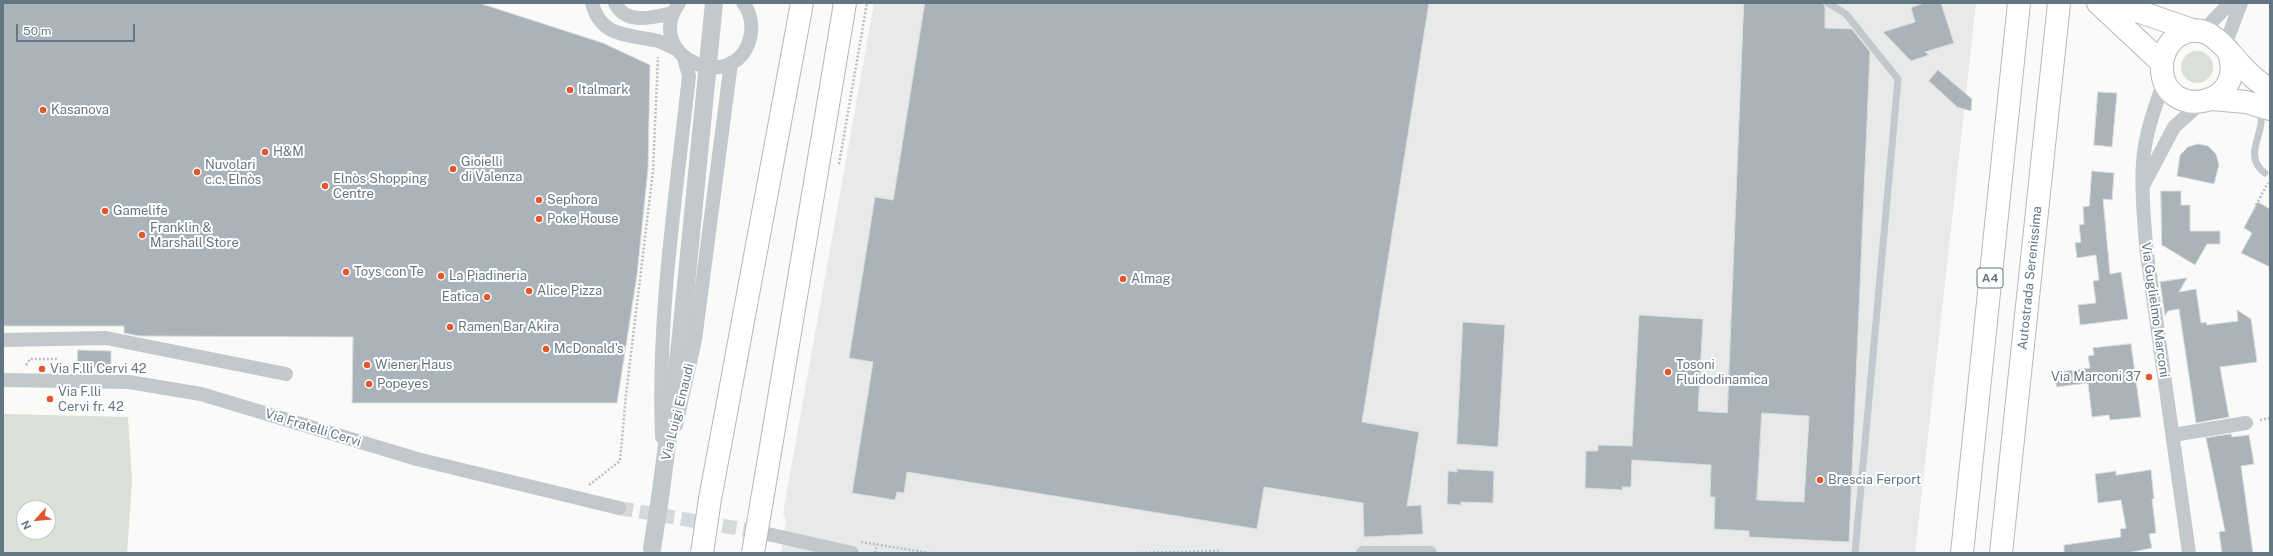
<!DOCTYPE html>
<html>
<head>
<meta charset="utf-8">
<style>
	body { margin:0 }
	#map { position:relative; width:2273px; height:556px; overflow:hidden; background:#fafaf8; font-family:"Public Sans",sans-serif }
	canvas { display:block }
	.frame { position:absolute; inset:0; border:4px solid #657683; pointer-events:none }
	.north { position:absolute; left:16px; top:500px; width:40px; height:40px; box-sizing:border-box; background:#fff; border:1px solid #c1c8cd; border-radius:50%; rotate:243deg; font-size:11px; font-weight:700; line-height:16px; text-align:center; color:#657683 }
	.north::after { content:''; display:block; margin:auto; width:14px; height:18px; background:#e4572e; clip-path:polygon(50% 0,100% 100%,50% 72%,0 100%) }
	.scale { position:absolute; left:16px; top:24px; width:119px; height:18px; box-sizing:border-box; border:2px solid #657683; border-top:0; padding-left:5px; font-size:12px; line-height:14px; white-space:nowrap; color:#657683; -webkit-text-stroke:3px #fff; paint-order:stroke }
</style>
</head>
<body>
<div id="map">
<canvas width="2273" height="556"></canvas>
<div class="frame"></div>
<div class="north">N</div>
<div class="scale">50 m</div>
</div>
<script>
const ctx = document.querySelector('canvas').getContext('2d');
ctx.lineJoin = 'round';
function fillPath(path, color) { ctx.fillStyle = color; ctx.fill(path, 'evenodd'); }
function stroke(path, color, width, dash) { ctx.strokeStyle = color; ctx.lineWidth = width; ctx.lineCap = dash ? 'butt' : 'round'; ctx.setLineDash(dash || []); ctx.stroke(path); }
function write(font, color, halo, rows, align = 'center') {
  ctx.font = font + ' "Public Sans",sans-serif'; ctx.lineWidth = 4; ctx.setLineDash([]); ctx.textBaseline = 'middle'; ctx.strokeStyle = halo; ctx.fillStyle = color; for (const [text, x, y, turn = 0] of rows) {
    ctx.save(); ctx.translate(x, y); ctx.rotate((+turn || 0) * Math.PI / 180); ctx.textAlign = isNaN(turn) ? turn : align; if (halo) ctx.strokeText(text, 0, 0); ctx.fillText(text, 0, 0); ctx.restore();
  }
}
const built = new Path2D(`
	M874,3h1102l-61,550h-1134l5,-34 -3,-6z`);
const green = new Path2D(`
	M2181 67a16 16 0 1 1 32 0a16 16 0 1 1-32 0Z
	M3,414l125,3 4,64 -5,72h-124zM24,508h24v24h-24z`);
const building = new Path2D(`
	M3,3h476l124,40 47,22 -2,104 -11,106 -20,128h-265l1,-66 -213,-1 -16,-3v-7h-121z
	M925,3h504l-67,419 57,10 -12,74 14,-1 2,29 -59,3 -1,-34 -99,-16 -7,42 -350,-57 -3,21 -7,-1 -2,8 -43,-7 21,-131 -24,-4 26,-161 18,3z
	M1744,3h79l2,4v21l27,1 18,23 -21,490 -100,-5v-6l-35,-2 1,-32h-5l1,-32 -79,-5 -1,27h-9l1,3 -38,-2 1,-37h12v-6l34,1 7,-131 64,4 -5,92 29,2zM1762,413l47,3 -5,86 -47,-2z
	M1924,3h17l13,40 -29,9 4,3 -18,6 -28,-29 32,-10 -4,-14z
	M1938,70l34,29 -1,12 -14,-4 -28,-26z
	M2098,92l19,1 -5,54 -18,-2z
	M2198,144l10,2 8,8 3,11 -5,19 -37,-8 3,-21 8,-8z
	M2092,171l22,2 -2,27 -9,-1 7,75 11,-2 7,47 -48,6 -2,-20 18,-2 -3,-22 6,-1 -3,-25 -19,3 -2,-15 6,-1 -2,-17 5,-1 -1,-17 6,-1z
	M2161,191h20v14h9v26h30v13h-13l-12,21 -33,-20z
	M2258,202l12,7v58l-29,-14 11,-20 -8,-5z
	M2187,278l-8,14 17,-3 5,34 5,-1 1,3 31,-4 -1,-11 14,9 6,43 -37,5 9,50 -33,6 -17,-114 -11,2 -3,5 -5,-34z
	M1463,322l42,3 -7,122 -41,-3z
	M2131,344l10,73 -31,3 -1,-5 -17,2 -4,-34 -32,4 2,-15 32,-4 -2,-12 6,-1 -1,-7z
	M78,350l33,1v17h-34z
	M2231,434l1,3 17,-2 5,29 -13,2 12,87h-31l-3,-21 6,-1 -19,-93z
	M1457,469l37,2 -1,32 -32,-1v3l-14,-1 1,-33 9,1z
	M2151,470l3,29h-2l4,34 -7,1 3,14 -24,5h-64v-8l57,-8 -1,-8 6,-1 -5,-28 -23,3 -3,-29 21,-3v4z`);
const minorTunnel = new Path2D(`
	M619,508l140,24`);
const path = new Path2D(`
	M839,164l28,-161
	M2256,205l12,-22
	M26,365l4,-6h26l6,8
	M2260,420l10,-2
	M589,485l31,-24 6,-66 27,-224 5,-114
	M861,542l68,11
	M875,553l2,-8
	M1137,553l83,-2 -1,2`);
const service = new Path2D(`
	M1828,3l18,11 52,65 -43,474
	M2259,109c10,22 -19,45 6,64`);
const minor = new Path2D(`
	M592,3c9,36 39,31 66,38 7,2 13,6 20,9
	M615,3c11,23 39,14 58,10
	M679,3c-38,54 56,94 71,35 3,-12 1,-25 -7,-35
	M2202,32l28,-29
	M2225,45l16,-42
	M2164,81c-9,26 -19,53 -21,81 -2,30 1,62 4,92l42,299
	M2144,184l30,-57 28,-25
	M3,340l103,-2 180,36
	M3,380l126,2 72,12 216,65 202,49
	M676,425l19,-85 36,-277
	M2173,435l73,-12
	M662,437c-5,-120 14,-241 27,-361l-5,-18
	M759,532l93,21
	M1363,553h67`);
const tertiary = new Path2D(`
	M660,498l20,-153`);
const primary = new Path2D(`
	M2098,3l64,60
	M2114,3l81,28
	M2228,50c22,57 -62,71 -66,21 -1,-13 4,-25 13,-33 29,-22 48,8 65,26 9,10 18,19 30,25
	M2212,99l34,3 24,7`);
const trunk = new Path2D(`
	M710,499l92,-496
	M762,500l83,-497`);
const motorway = new Path2D(`
	M1962,553l57,-550
	M2001,553l58,-550`);
const tertiaryBridge = new Path2D(`
	M680,345l34,-342
	M652,549l8,-51`);
const trunkBridge = new Path2D(`
	M702,553l8,-54
	M753,553l9,-53`);
const markers = [
	[570,90,4,"#e4572e"],
	[43,110,4,"#e4572e"],
	[265,152,4,"#e4572e"],
	[453,169,4,"#e4572e"],
	[197,172,4,"#e4572e"],
	[325,186,4,"#e4572e"],
	[539,200,4,"#e4572e"],
	[105,211,4,"#e4572e"],
	[539,219,4,"#e4572e"],
	[142,235,4,"#e4572e"],
	[346,272,4,"#e4572e"],
	[441,276,4,"#e4572e"],
	[1123,279,4,"#e4572e"],
	[529,291,4,"#e4572e"],
	[487,297,4,"#e4572e"],
	[450,327,4,"#e4572e"],
	[546,349,4,"#e4572e"],
	[367,365,4,"#e4572e"],
	[42,369,4,"#e4572e"],
	[1668,372,4,"#e4572e"],
	[2149,377,4,"#e4572e"],
	[369,384,4,"#e4572e"],
	[50,399,4,"#e4572e"],
	[1820,480,4,"#e4572e"]
];
const shields = [
	[1990,278,26]
];
const shieldNames = [
	["A4",1990,278]
];
const poiNames = [
	["Italmark",578,90],
	["Kasanova",51,110],
	["H&M",273,152],
	["Gioielli",461,162],
	["di Valenza",461,177],
	["Nuvolari",205,165],
	["c.c. Elnòs",205,180],
	["Elnòs Shopping",333,179],
	["Centre",333,194],
	["Sephora",547,200],
	["Gamelife",113,211],
	["Poke House",547,219],
	["Franklin &",150,228],
	["Marshall Store",150,243],
	["Toys con Te",354,272],
	["La Piadineria",449,276],
	["Almag",1131,279],
	["Alice Pizza",537,291],
	["Eatica",479,297,"right"],
	["Ramen Bar Akira",458,327],
	["McDonald's",554,349],
	["Wiener Haus",375,365],
	["Tosoni",1676,365],
	["Fluidodinamica",1676,380],
	["Via F.lli Cervi 42",50,369],
	["Via Marconi 37",2141,377,"right"],
	["Popeyes",377,384],
	["Via F.lli",58,392],
	["Cervi fr. 42",58,407],
	["Brescia Ferport",1828,480]
];
const streetNames = [
	["Autostrada Serenissima",2030,278,-84],
	["Via Guglielmo Marconi",2155,310,82],
	["Via Luigi Einaudi",678,412,-76],
	["Via Fratelli Cervi",313,428,17]
];
fillPath(built, '#e8e9e9');
fillPath(green, '#dadfd7');
fillPath(building, '#aab3b9');
stroke(building, '#dcdcda', 1);
stroke(minorTunnel, '#d5d9db', 14, [14, 7]);
stroke(primary, '#b5babe', 24);
stroke(trunk, '#b4b9bd', 24);
stroke(motorway, '#b4b9bd', 24);
stroke(path, '#bbbfc2', 2.5, [2, 2]);
stroke(service, '#c3c8cc', 7);
stroke(minor, '#c3c8cc', 14);
stroke(tertiary, '#c3c8cc', 18);
stroke(primary, '#fff', 22);
stroke(trunk, '#fff', 22);
stroke(motorway, '#fff', 22);
stroke(trunkBridge, '#b4b9bd', 24, []);
stroke(tertiaryBridge, '#c3c8cc', 18);
stroke(trunkBridge, '#fff', 22);
for (const [x, y, r, color] of markers) { const dot = new Path2D(); dot.arc(x, y, r, 0, 2 * Math.PI); ctx.fillStyle = color; ctx.fill(dot); stroke(dot, '#fff', 1.5); }
for (const [x, y, w] of shields) { const box = new Path2D(); box.roundRect(x - w / 2, y - 10, w, 20, 3); ctx.fillStyle = '#fff'; ctx.fill(box); stroke(box, '#657683', 1); }
write('bold 12px', '#657683', null, shieldNames);
write('13px', '#657683', '#fff', poiNames, 'left');
write('13px', '#657683', '#fff', streetNames);
</script>
</body>
</html>
